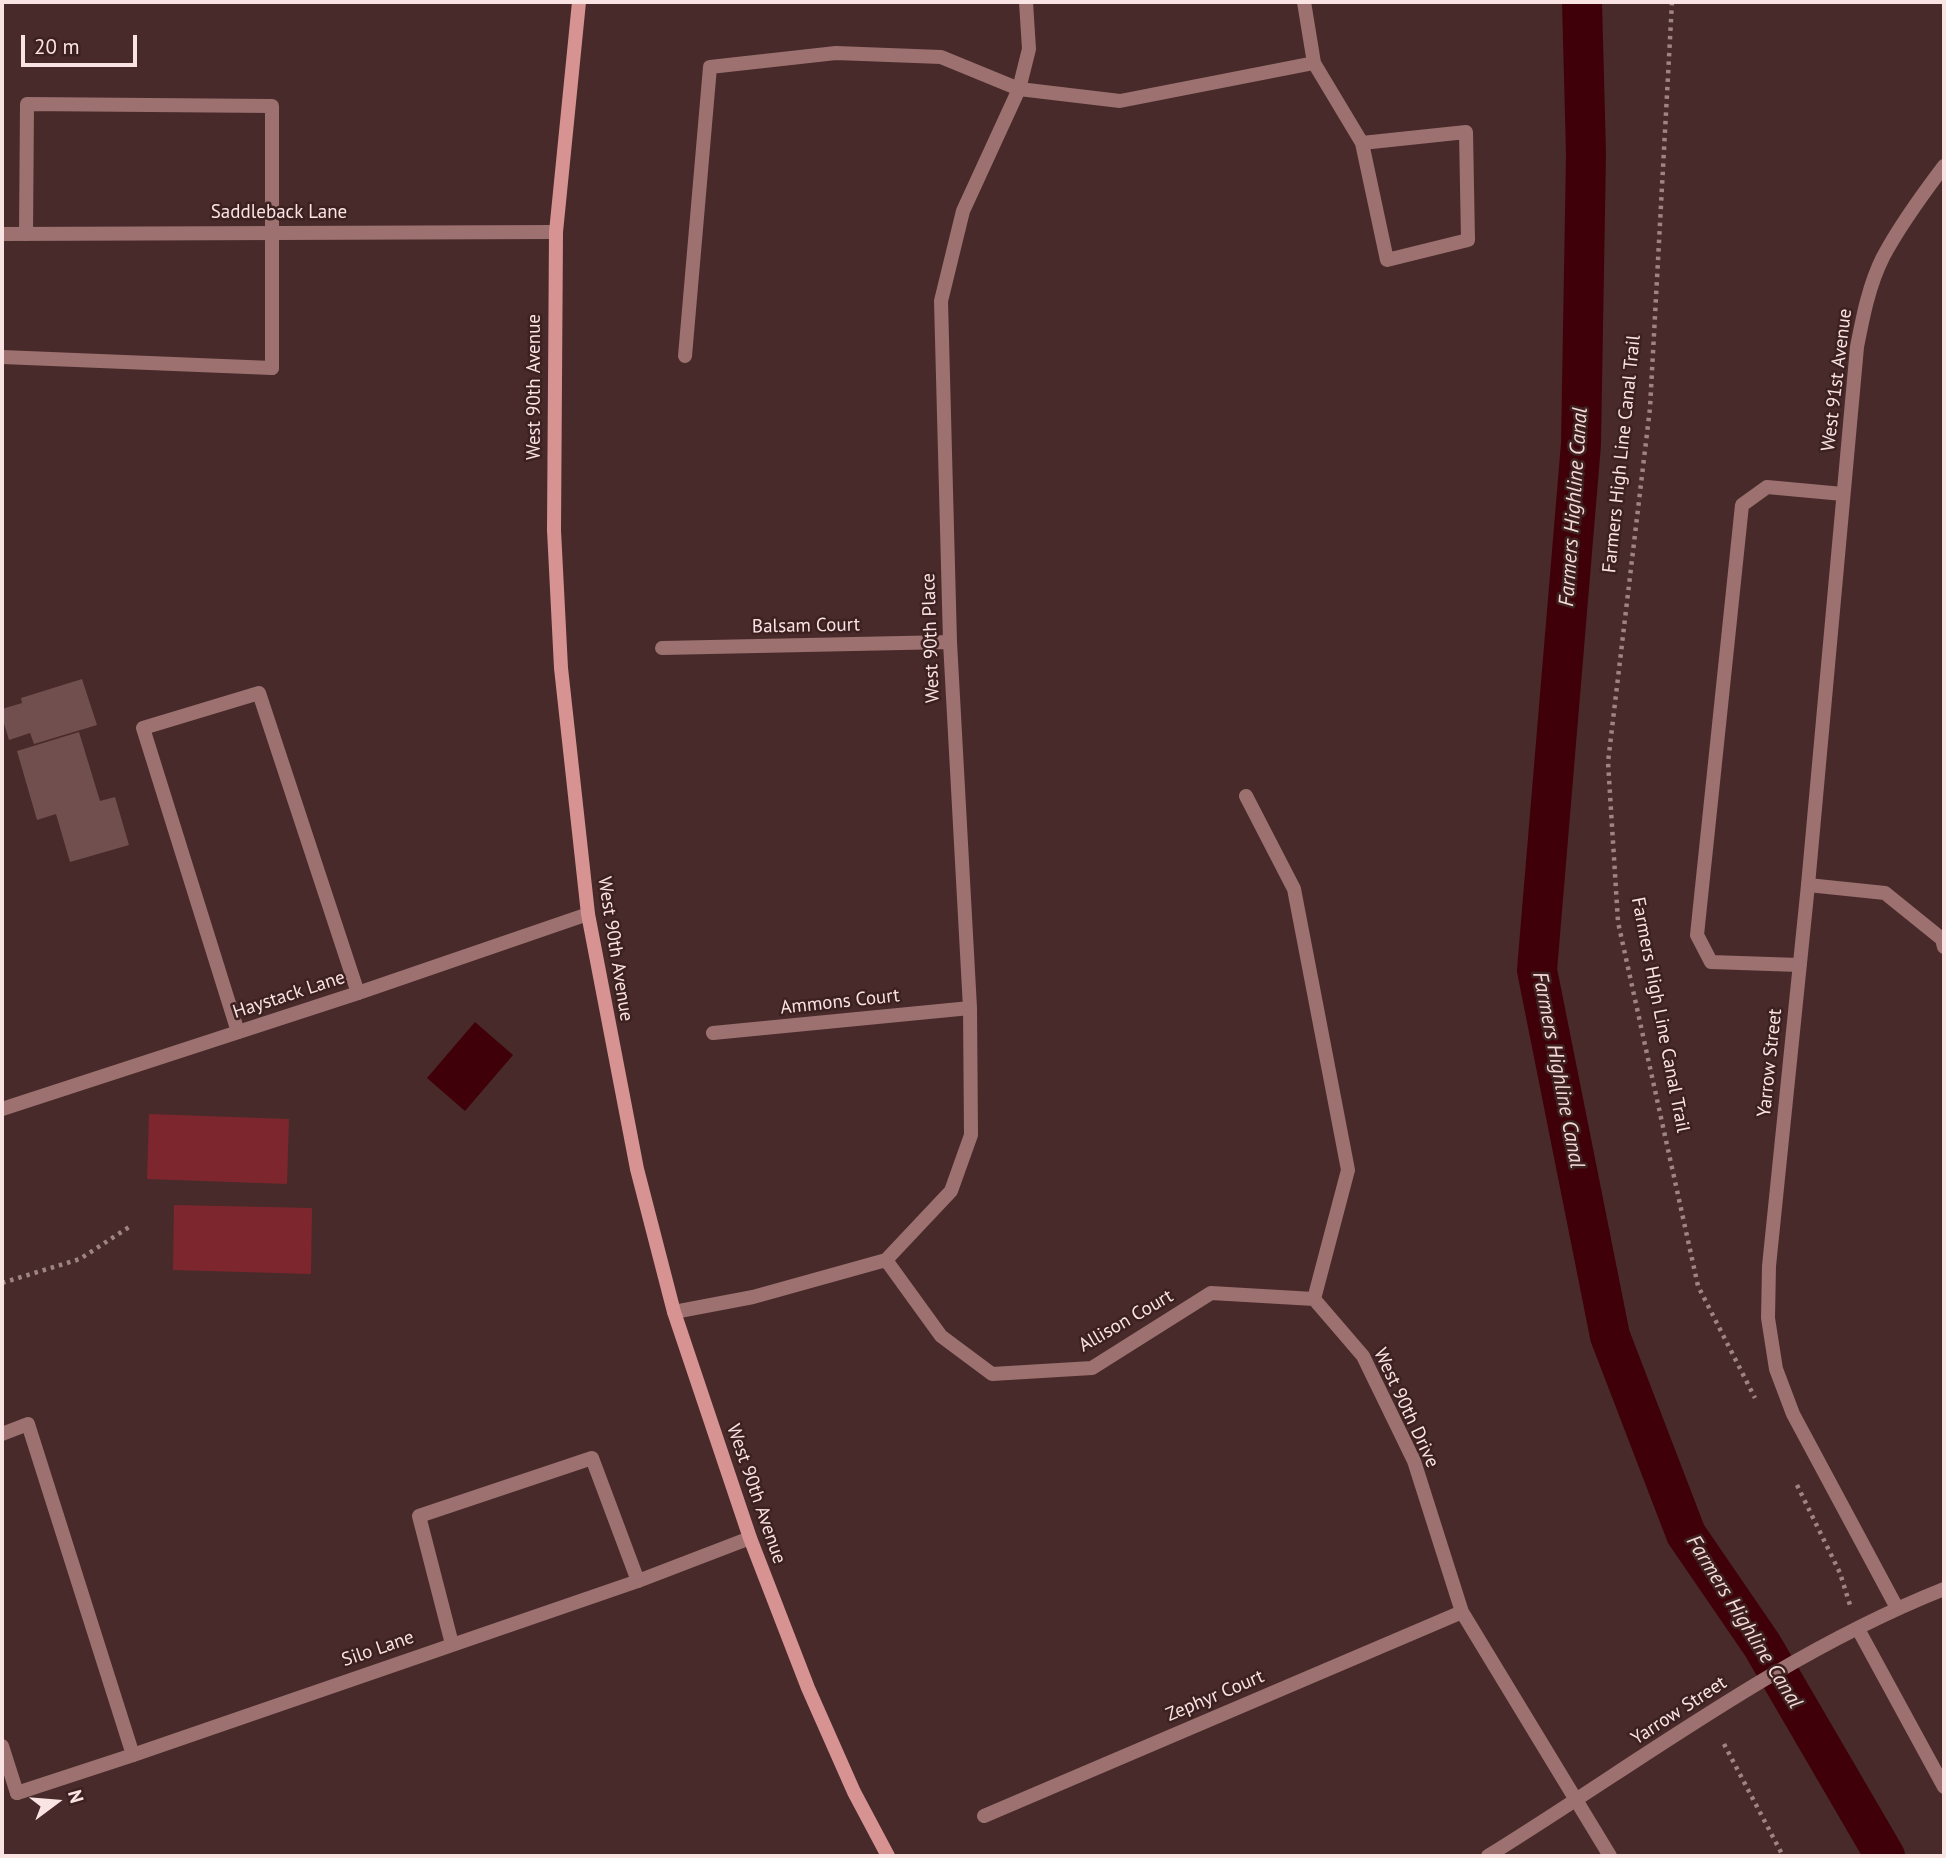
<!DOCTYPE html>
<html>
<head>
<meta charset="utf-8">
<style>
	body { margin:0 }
	#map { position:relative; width:1946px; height:1858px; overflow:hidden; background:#482a2a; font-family:"PT Sans",sans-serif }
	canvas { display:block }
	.frame { position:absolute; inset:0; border:4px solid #f9e4e3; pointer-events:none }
	.north { position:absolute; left:21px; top:1767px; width:70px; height:70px; -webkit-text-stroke:5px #3d2020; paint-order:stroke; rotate:74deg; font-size:19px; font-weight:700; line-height:28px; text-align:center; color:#f9e4e3 }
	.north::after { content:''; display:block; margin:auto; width:24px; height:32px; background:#f9e4e3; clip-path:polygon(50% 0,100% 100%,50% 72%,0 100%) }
	.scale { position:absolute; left:21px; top:35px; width:116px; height:32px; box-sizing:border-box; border:4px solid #f9e4e3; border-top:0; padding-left:9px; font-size:21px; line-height:24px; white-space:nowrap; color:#f9e4e3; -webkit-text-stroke:5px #3d2020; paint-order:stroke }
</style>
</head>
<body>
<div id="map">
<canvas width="1946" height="1858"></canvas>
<div class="frame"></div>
<div class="north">N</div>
<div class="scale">20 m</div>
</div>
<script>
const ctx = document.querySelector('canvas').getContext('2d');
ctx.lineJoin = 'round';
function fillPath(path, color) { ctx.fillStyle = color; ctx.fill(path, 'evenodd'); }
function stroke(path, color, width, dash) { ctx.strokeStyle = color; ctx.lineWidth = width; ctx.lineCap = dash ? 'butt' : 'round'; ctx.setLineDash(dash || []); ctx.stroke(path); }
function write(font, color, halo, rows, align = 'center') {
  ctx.font = font + ' "PT Sans",sans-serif'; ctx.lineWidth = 5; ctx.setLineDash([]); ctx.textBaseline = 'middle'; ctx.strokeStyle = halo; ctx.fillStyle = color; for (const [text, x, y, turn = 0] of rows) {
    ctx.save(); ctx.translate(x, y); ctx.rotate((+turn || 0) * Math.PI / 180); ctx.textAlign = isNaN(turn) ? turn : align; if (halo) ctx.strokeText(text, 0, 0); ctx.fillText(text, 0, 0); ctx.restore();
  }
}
const green = new Path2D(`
	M149,1114l140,5 -2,65 -140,-5z
	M174,1205l138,3 -1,66 -138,-4z`);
const water = new Path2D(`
	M475,1022l38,33 -48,56 -38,-33z`);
const canal = new Path2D(`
	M1582,2l4,152 -5,290 -44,526 73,366 76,198 76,111 123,211`);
const building = new Path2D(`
	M82,679l15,46 -63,19 -4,-11 -21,7 -7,-23v-8l20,-6 -1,-5z
	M79,732l21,69 15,-4 14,48 -59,17 -14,-48 -19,6 -20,-69z`);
const path = new Path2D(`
	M1672,2l-22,406 -42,354 10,160 80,364 57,112
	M2,1283l78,-24 49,-32
	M1797,1485l43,88 10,32
	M1724,1744l59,112`);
const lane = new Path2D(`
	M1304,2l10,61 48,80 25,117 81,-20 -2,-108 -104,11
	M26,234l1,-130 245,2v262
	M685,356l25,-289 126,-14 105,4 78,32 101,12 194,-38
	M1808,885l77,8 57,46 2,8
	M1799,965l-88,-3 -14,-27 45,-430 25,-18 76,7
	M238,1032l-95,-304 116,-35 99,300
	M2,1434l26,-10 105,331
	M1858,1629l86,158
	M452,1644l-33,-128 173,-58 46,123
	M2,1746l15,47`);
const street = new Path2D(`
	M2,234l554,-2
	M2,357l270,11
	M662,648l288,-6
	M1246,796l48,93 54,281 -34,129 49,57 51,105 48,151 148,244
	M713,1033l257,-25
	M2,1109l356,-116 230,-79
	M886,1260l65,-69 20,-56 -1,-127 -20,-366 -9,-341 22,-90 56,-122 10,-40 -3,-47
	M886,1260l55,76 51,38 100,-6 119,-75 103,6
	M674,1312l79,-15 133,-37
	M1897,1608l-104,-194 -17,-45 -8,-51 1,-52 39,-381 49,-538c6,-31 12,-62 26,-90 17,-32 39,-62 61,-91
	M17,1793l116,-38 505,-174 112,-43
	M984,1816l478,-204
	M1488,1856c149,-92 292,-202 456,-267`);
const secondary = new Path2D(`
	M579,2l-23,230 -2,298 7,138 27,246 49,255 37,143 76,226 58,150 46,104 34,64`);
const streetNames = [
	["Saddleback Lane",279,213],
	["West 91st Avenue",1837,380,-83],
	["West 90th Avenue",535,387,-90],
	["Farmers High Line Canal Trail",1622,454,-84],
	["Balsam Court",806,626,-1],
	["West 90th Place",931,638,-92],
	["West 90th Avenue",615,949,81],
	["Haystack Lane",289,995,-18],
	["Ammons Court",840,1002,-6],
	["Farmers High Line Canal Trail",1660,1015,79],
	["Yarrow Street",1770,1063,-84],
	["Allison Court",1126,1321,-30],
	["West 90th Drive",1406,1408,65],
	["West 90th Avenue",756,1494,71],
	["Silo Lane",378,1649,-19],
	["Zephyr Court",1215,1696,-23],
	["Yarrow Street",1679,1711,-33]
];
const waterNames = [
	["Farmers Highline Canal",1574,507,-86],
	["Farmers Highline Canal",1558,1070,79],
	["Farmers Highline Canal",1744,1622,58]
];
fillPath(green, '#7e262e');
fillPath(water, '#400009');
stroke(canal, '#400009', 40);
fillPath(building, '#714f4e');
stroke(path, '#9e8584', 4.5, [3.5, 5]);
stroke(lane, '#9c7170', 14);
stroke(street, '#9c7170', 14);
stroke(secondary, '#d79392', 14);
write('19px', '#f9e4e3', '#3d2020', streetNames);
write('italic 21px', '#f6dada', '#3d2020', waterNames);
</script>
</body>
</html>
